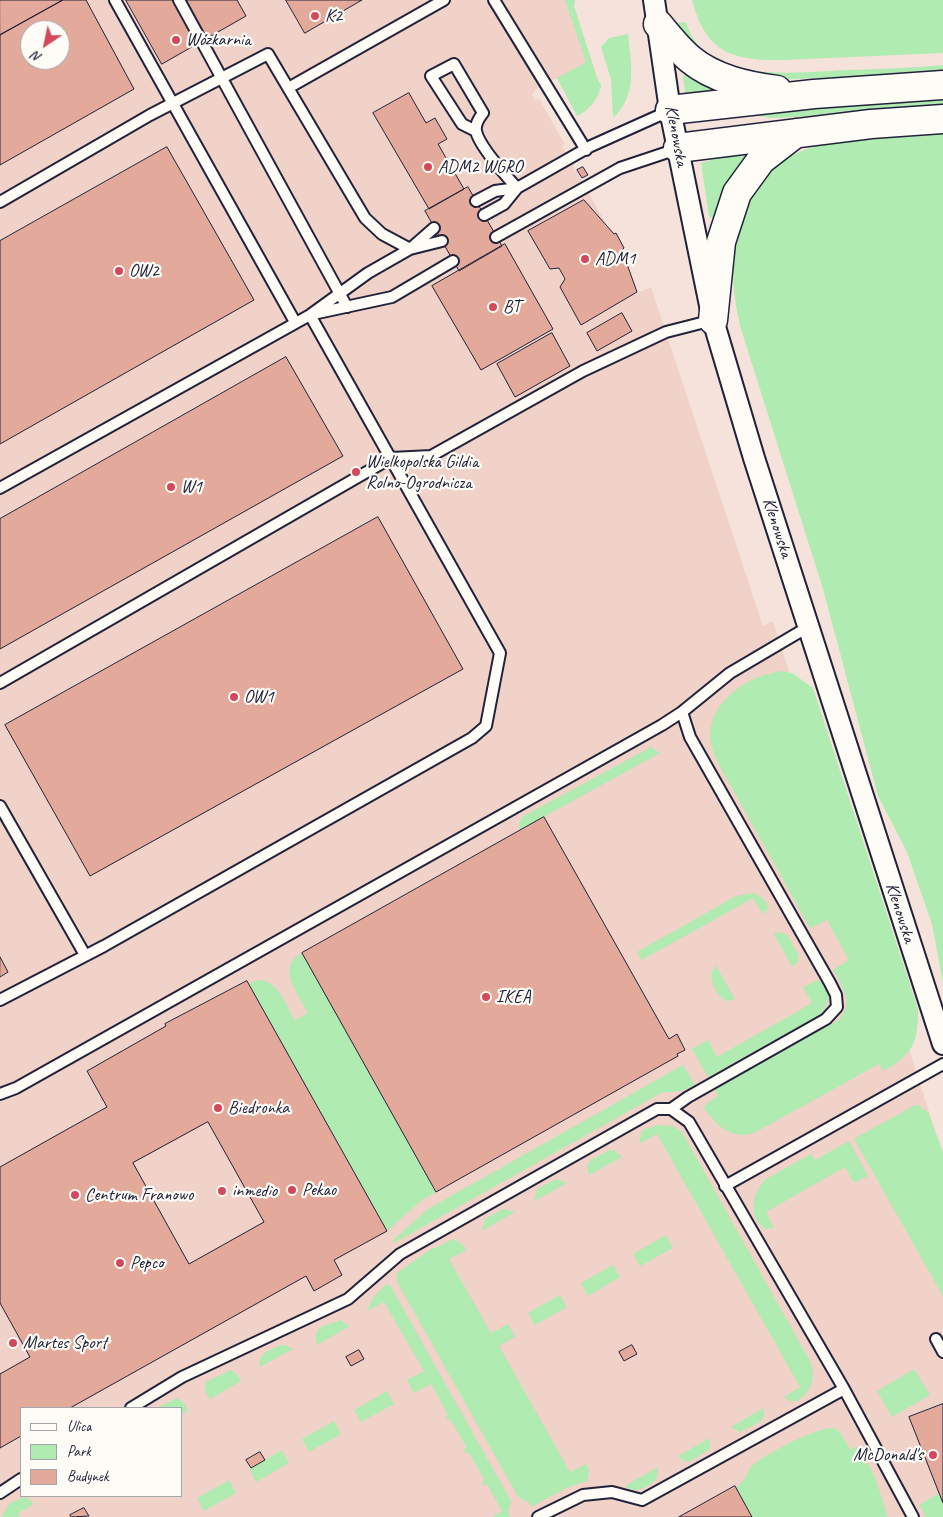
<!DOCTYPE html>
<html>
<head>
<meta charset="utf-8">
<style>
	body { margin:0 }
	#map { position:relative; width:943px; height:1517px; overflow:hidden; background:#f5e3db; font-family:Caveat,sans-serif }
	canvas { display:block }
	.legend { position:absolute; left:20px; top:1407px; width:162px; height:90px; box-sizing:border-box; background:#fdfcf7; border:1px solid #a5a5ac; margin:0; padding:6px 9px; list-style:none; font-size:15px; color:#22223b }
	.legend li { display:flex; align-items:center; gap:10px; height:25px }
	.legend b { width:25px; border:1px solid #a5a5ac }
	.north { position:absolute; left:20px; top:20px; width:50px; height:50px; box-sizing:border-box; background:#fdfcf7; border:1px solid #a5a5ac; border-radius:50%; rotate:214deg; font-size:14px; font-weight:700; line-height:20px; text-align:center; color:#22223b }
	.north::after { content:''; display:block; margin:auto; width:18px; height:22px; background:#d1495b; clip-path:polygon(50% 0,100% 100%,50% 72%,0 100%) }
</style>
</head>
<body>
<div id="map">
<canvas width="943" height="1517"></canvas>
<ul class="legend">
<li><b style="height:6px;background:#fdfcf7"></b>Ulica</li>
<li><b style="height:14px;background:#b0ebb1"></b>Park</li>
<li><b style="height:14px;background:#e3aa9b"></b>Budynek</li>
</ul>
<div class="north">N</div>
</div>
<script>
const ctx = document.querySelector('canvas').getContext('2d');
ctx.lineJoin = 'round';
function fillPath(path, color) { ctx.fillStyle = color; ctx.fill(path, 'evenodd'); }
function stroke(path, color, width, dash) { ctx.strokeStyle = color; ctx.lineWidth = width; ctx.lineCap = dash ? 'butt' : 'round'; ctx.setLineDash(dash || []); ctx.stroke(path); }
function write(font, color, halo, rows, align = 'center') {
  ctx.font = font + ' Caveat,sans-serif'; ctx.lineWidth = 4.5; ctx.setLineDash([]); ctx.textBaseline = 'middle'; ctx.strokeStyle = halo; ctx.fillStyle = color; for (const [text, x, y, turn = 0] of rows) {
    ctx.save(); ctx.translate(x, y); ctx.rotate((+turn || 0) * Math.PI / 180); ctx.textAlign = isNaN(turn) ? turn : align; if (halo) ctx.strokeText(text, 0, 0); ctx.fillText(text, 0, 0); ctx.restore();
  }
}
const built = new Path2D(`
	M0,0h572l26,81 -24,24 -17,-27 -23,12 1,2 -3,3 3,5 4,-1 26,45 -3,2 46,81 -24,-27 -55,31 21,37h9l22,56 56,-31 14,-6 112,339 10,-5 170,535v361h-943zM30,30h30v30h-30zM21,1408h160v88h-160z`);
const green = new Path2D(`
	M565,0h10l-1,6 24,75 3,3c-1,13 -12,27 -24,32l-20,-38 29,-16z
	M692,0h251v53l-159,7c-52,1 -78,-7 -92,-60z
	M686,22c19,64 110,50 162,48 32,-1 63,-2 95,-5v8l-174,7 -57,-14 -31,-33 -3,-10z
	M628,34c3,30 10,61 -15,84l-2,-38 -10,-33 8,-9z
	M686,71l31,18 3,4 -31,5 -4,-5 -2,-17z
	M943,100v11l-172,7 -21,-4 15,-6z
	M943,132v851l-11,-59 -25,-72 -29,-56 -55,-207 -82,-260c-20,-87 -6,-166 92,-188 36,-8 74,-7 110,-9z
	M754,148l-40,71 -5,-3 -8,-53z
	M782,671l10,2 21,15 105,321c0,34 -5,46 -35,62l-4,-7 -123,68c-23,9 -39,-5 -52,-24l2,-4 12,-8 -3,-7 122,-68c18,-17 6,-33 -4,-51l16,-10 -22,-40 -17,8 -92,-165c-4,-9 -7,-17 -8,-26 0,-37 39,-62 72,-66z
	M651,747l9,6 -140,77 -1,-6 3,-7z
	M753,893c7,3 15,7 15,16l-5,5 -10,-16 -111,62 -5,-8 99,-56z
	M778,932l8,2 12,20v8l-6,5 -18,-33z
	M302,953l134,239 -14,8 -35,31 -138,-247c24,-15 36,19 46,36l13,-7c-9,-19 -33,-45 -6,-60z
	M716,966l19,33 -8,2c-11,-5 -22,-26 -11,-35z
	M818,980c16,7 12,25 2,35l-112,62 -16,-28 16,-9 9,17 95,-54 -9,-16z
	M683,1065l12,20 -14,6 -20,2 -267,150 -1,-3 35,-31z
	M918,1105l10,7 15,40v144l-89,-157 59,-33z
	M658,1125l15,1 9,6 129,231c5,16 0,29 -14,38h-8l-5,-4 16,-10 -143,-253 -16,9 -2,-4 4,-9z
	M849,1141l19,35 -14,7 -9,-16 -79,45 8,16 -8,1c-19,-11 -14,-37 0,-50l45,-25 4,6z
	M612,1149l10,8 -33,18 -2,-7 3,-8z
	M556,1179l11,4 -33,18 3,-12z
	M503,1209l12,3 -33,19 3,-12z
	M666,1235l7,13 -33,18 -7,-12z
	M453,1239l9,5 4,6 -17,9 42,74 17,-9 7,13 -16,9 71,126 16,-8 3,7 -2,10 -21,7 -35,19 -3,-6h-5l-6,-6 -121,-215 1,-7 31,-22z
	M613,1265l7,12 -32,19 -7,-13z
	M386,1284l4,1 121,216 -3,11 3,5h-19l10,-6 -14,-25 -6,-2 2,-5 -14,-25 -6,-2 2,-6 -15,-25 -5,-3 1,-5 -16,-29 -17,9 -7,-13 17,-9 -40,-69 -17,9 6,-13z
	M560,1295l7,12 -32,18 -7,-12z
	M340,1320l10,6 -33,19 -2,-9 4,-8z
	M281,1345h4l8,4 -33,18c-3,-14 11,-17 21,-22z
	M914,1369l16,26 -38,22 -15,-26z
	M230,1370l8,5 3,6 -31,18 -5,-8 1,-9z
	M387,1391l7,13 -33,18 -7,-12z
	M177,1398l8,6 3,7 -7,4v-7h-24z
	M763,1408l1,8 -4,6 -20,10 -9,-5z
	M334,1421l7,13 -32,18 -7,-13z
	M835,1428l6,6 10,16 7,-4 17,31 13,40h-136l-16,-29c12,-9 11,-19 18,-24 15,-12 63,-37 81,-36z
	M710,1438v11l-19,12h-8l-5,-5z
	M282,1450l7,13 -33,19 -7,-13z
	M658,1467l-1,11c-8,9 -22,17 -32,8z
	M229,1480l7,13 -32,18 -7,-13z
	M939,1493l4,10v14h-17l-7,-12z
	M24,1497l4,1 6,6 -16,9 2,4h-19l9,-14z`);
const building = new Path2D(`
	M0,0h63l-63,35z
	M63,0h23l48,89 -134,76v-130zM30,30h30v30h-30z
	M126,0h111l9,16 -84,48z
	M286,0h76l-57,33z
	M409,93l17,30 9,-5 12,21 -9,5 26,45 -35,20 -56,-96z
	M167,147l87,153 -254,144v-203z
	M583,167l5,8 -6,3 -5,-8z
	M468,187l34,59 -43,25 -34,-60z
	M584,200l30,34 2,-1 8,15 -2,2 15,42 -56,33 -21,-38 5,-8 -6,-11 -9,1 -22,-38z
	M505,244l48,85 -72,41 -49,-84z
	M622,313l10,18 -35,20 -10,-18z
	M552,333l18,33 -55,31 -18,-33z
	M286,357l57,99 -343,193v-130z
	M378,517l85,152 -373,207 -85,-151z
	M544,817l125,222 8,-5 8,16 -8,4 1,2 -242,136 -134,-239z
	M0,957l8,15 -8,5z
	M247,981l140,250 -53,29 8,15 -28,16 -8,-15 -236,132h-49v28l-21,12v-74l30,-17 -30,-54v-136l107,-60 -20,-36 79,-45 -1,-2zM208,1122l56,100 -75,42 -56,-101z
	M632,1345l5,9 -13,7 -5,-9z
	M359,1350l5,9 -13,7 -5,-9z
	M943,1404v99l-34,-86z
	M260,1452l5,8 -14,8 -5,-8z
	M735,1486l17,31h-73z
	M84,1508l5,8 -18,1 -1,-2z`);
const lane = new Path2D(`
	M115,0l180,322
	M179,0l168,307
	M494,0l92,150
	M290,87l154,-87
	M476,131l-14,-7 -31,-48 23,-12 29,49c-4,5 -8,12 -7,18 3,15 31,46 41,57
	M476,201l19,-10 22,-3
	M0,202l150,-87 118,-61 97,164 17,16 28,15 24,-21
	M484,215l20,-11 13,-16 74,-42 78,-35
	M496,237l124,-69 57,-19
	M313,314l79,-17 61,-36
	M0,488l310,-173 58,-42 42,-24 32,-8
	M0,683l391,-225 40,-2 152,-85 83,-39 47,-12
	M0,806l85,149
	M0,1000l104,-54 368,-208 14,-12 14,-73 -190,-338
	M0,1094l16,-6 646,-363 20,-13 48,-39 78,-46
	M671,1109l17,-12 138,-78 11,-12 -1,-12 -6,-12 -140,-246 -8,-25
	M725,1186l218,-122
	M936,1339l7,13
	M844,1389l69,128
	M131,1408l51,-31 166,-78 52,-45 257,-145h14l18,13 155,267 -202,111 -30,-8 -29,3 -45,22
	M0,1493l21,-14`);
const street = new Path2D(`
	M654,0l16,110 43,210 41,138 189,586`);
const secondary = new Path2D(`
	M658,24c10,12 20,25 32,35 24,20 57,27 87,31
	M670,110l144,-16 129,-9
	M678,148l193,-24 72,-5
	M713,320l8,-78 16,-49 24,-33 35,-27`);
const markers = [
	[315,16,5,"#d1495b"],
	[176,40,5,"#d1495b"],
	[428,167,5,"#d1495b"],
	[585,259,5,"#d1495b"],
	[119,271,5,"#d1495b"],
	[493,307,5,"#d1495b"],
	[356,472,5,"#d1495b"],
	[171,487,5,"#d1495b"],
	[234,697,5,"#d1495b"],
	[486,997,5,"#d1495b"],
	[218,1108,5,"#d1495b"],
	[292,1190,5,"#d1495b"],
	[222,1191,5,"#d1495b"],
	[75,1195,5,"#d1495b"],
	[120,1263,5,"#d1495b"],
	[13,1343,5,"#d1495b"],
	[933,1455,5,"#d1495b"]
];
const poiNames = [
	["K2",325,16],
	["Wózkarnia",186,40],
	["ADM2 WGRO",438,167],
	["ADM1",595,259],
	["OW2",129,271],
	["BT",503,307],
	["Wielkopolska Gildia",366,462],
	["Rolno-Ogrodnicza",366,483],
	["W1",181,487],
	["OW1",244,697],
	["IKEA",496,997],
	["Biedronka",228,1108],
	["Pekao",302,1190],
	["inmedio",232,1191],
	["Centrum Franowo",85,1195],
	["Pepco",130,1263],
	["Martes Sport",23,1343],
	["McDonald's",923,1455,"right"]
];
const streetNames = [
	["Klenowska",676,136,79],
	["Klenowska",777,528,72],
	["Klenowska",900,913,72]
];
fillPath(built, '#f0d2c8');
fillPath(green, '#b0ebb1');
fillPath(building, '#e3aa9b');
stroke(building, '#22223b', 1);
stroke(lane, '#22223b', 14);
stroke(street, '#22223b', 24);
stroke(secondary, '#22223b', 31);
stroke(lane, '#fdfcf7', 10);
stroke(street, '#fdfcf7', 20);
stroke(secondary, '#fdfcf7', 28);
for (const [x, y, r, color] of markers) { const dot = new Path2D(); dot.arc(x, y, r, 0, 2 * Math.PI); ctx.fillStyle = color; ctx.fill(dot); stroke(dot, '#fdfcf7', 2); }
write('18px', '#22223b', '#fdfcf7', poiNames, 'left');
write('18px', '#22223b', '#fdfcf7', streetNames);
</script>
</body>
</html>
